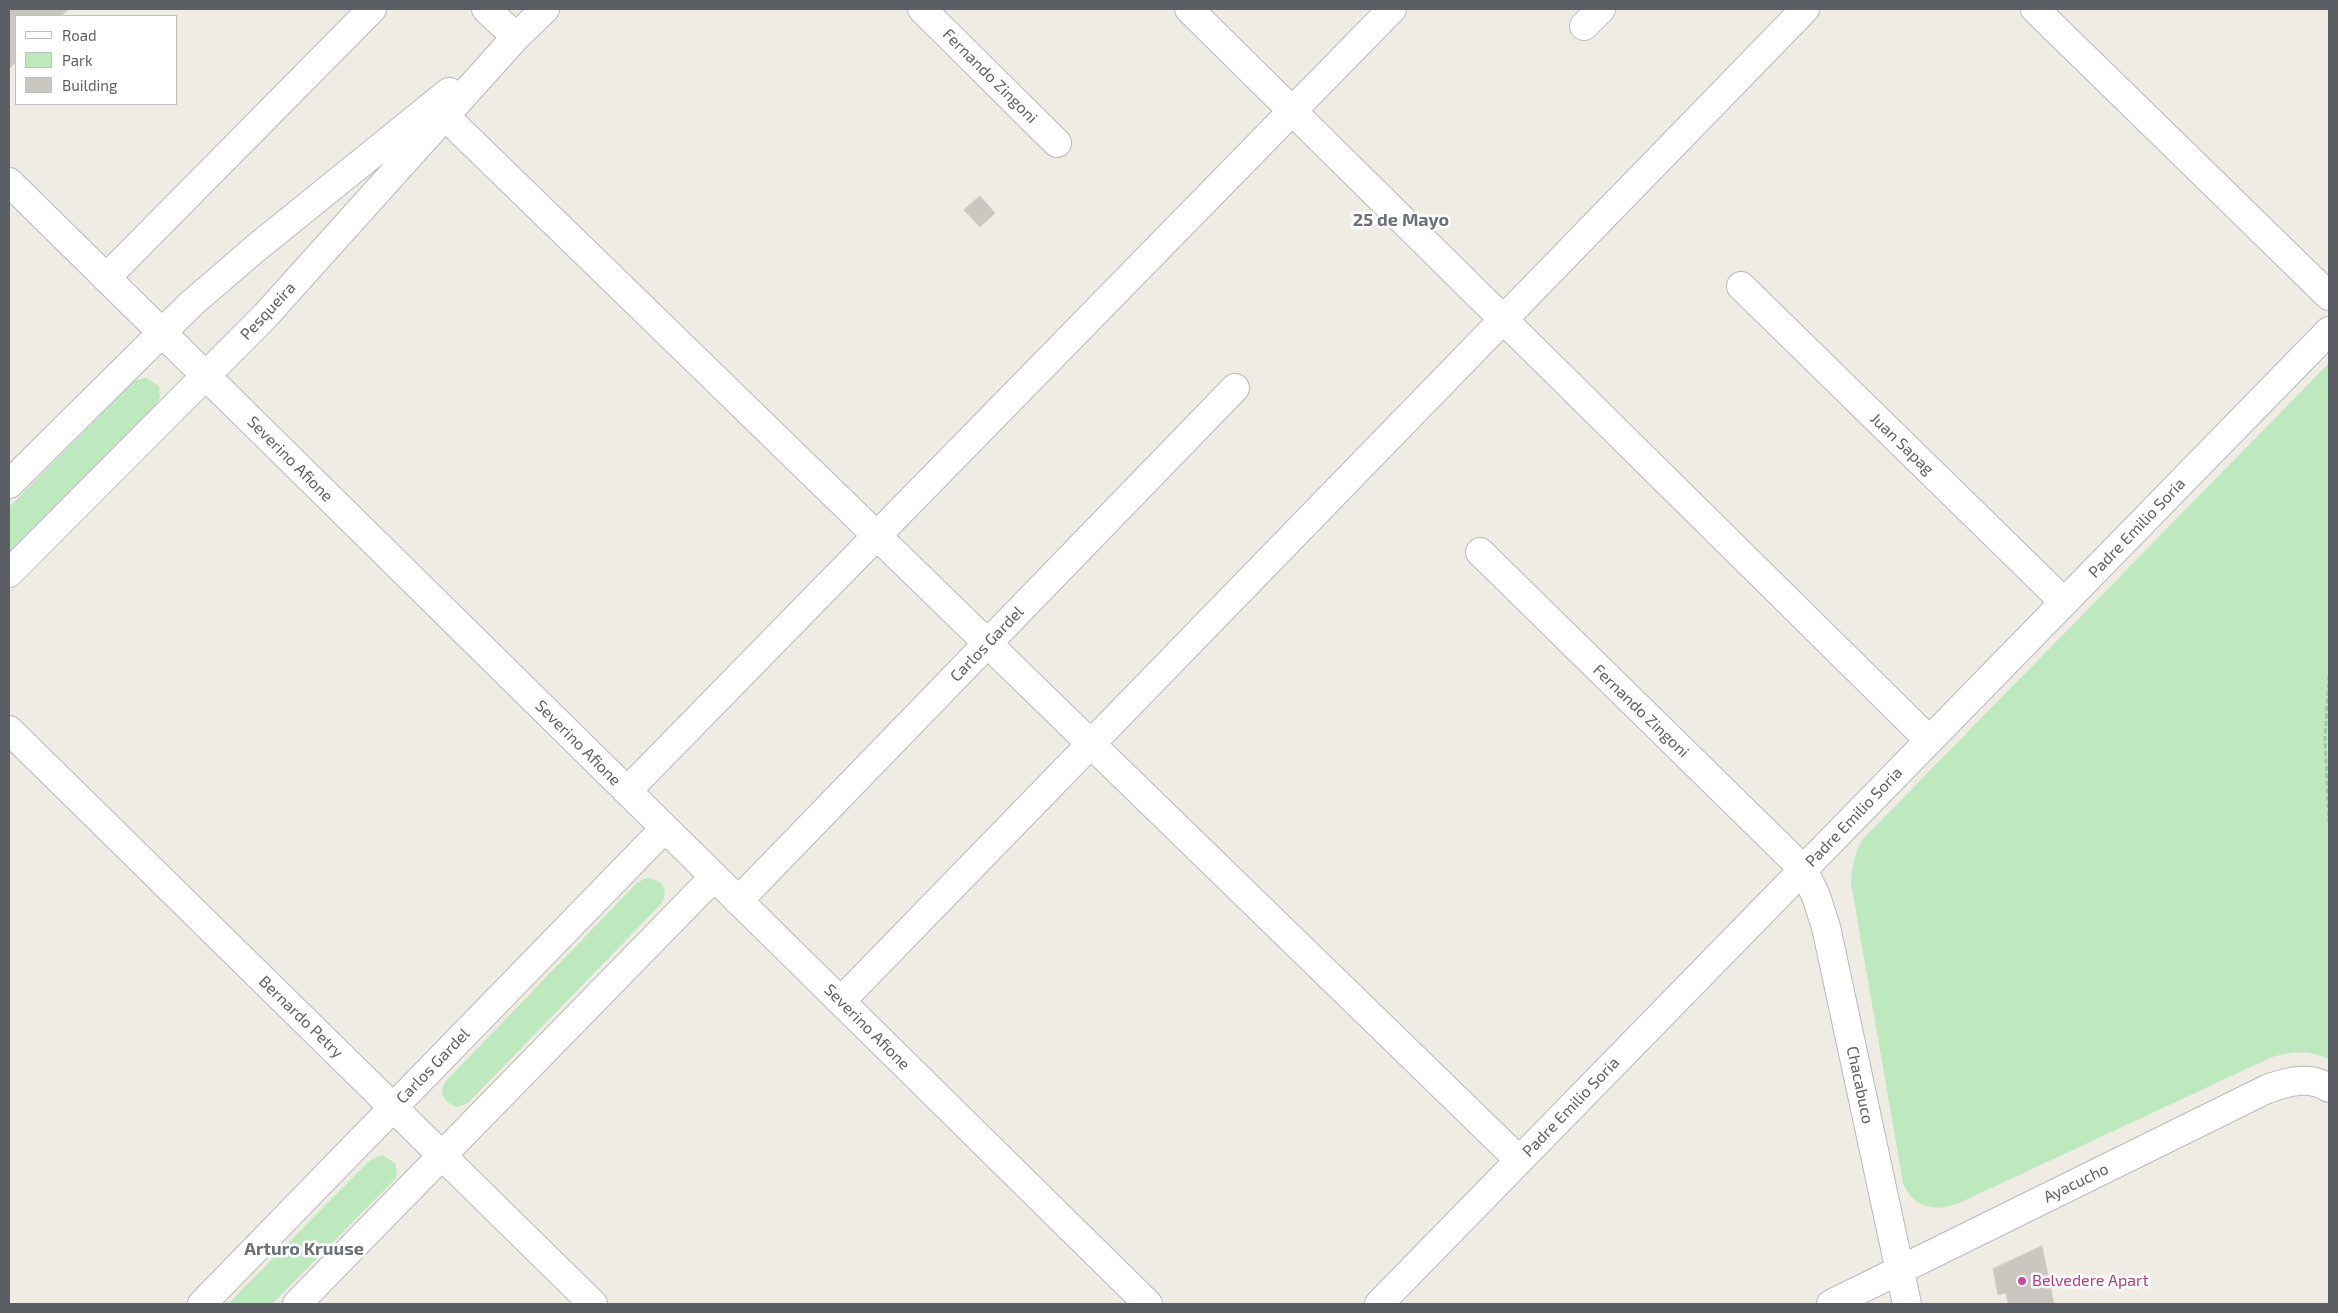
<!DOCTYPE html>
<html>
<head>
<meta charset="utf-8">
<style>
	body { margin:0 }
	#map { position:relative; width:2338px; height:1313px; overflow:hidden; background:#efece3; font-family:"Exo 2",sans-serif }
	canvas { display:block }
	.frame { position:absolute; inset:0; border:10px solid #5b5f65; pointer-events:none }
	.legend { position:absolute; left:15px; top:15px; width:162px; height:90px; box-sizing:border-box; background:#fff; border:1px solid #bdbfc1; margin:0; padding:6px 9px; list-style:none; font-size:15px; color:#5b5f65 }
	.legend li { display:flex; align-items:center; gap:10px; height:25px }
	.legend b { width:25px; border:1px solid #bdbfc1 }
</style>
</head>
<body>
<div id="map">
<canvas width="2338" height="1313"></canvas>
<div class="frame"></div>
<ul class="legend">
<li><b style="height:6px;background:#fff"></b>Road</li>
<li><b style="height:14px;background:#bee8be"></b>Park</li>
<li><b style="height:14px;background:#cac6c0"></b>Building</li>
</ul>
</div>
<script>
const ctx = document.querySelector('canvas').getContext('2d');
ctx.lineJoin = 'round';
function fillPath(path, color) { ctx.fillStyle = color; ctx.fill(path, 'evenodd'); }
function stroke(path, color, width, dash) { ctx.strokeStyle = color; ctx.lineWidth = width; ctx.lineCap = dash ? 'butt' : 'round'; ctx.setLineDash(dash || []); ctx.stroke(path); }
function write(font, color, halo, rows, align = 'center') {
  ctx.font = font + ' "Exo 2",sans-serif'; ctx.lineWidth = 5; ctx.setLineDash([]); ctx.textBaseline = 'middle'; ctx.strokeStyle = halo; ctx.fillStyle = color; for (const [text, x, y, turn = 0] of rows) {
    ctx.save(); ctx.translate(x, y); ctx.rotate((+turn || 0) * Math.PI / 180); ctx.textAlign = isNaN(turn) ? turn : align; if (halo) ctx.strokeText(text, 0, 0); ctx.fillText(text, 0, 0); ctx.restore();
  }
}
const green = new Path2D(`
	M2329,363v697c-18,-11 -38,-8 -57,-3l-315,147c-24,8 -44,3 -54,-21l-52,-300c1,-17 3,-29 12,-44z
	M146,378l13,8 1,11 -5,9 -146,145v-44l123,-124 5,-3z
	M646,878c16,0 25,14 14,27l-192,198 -10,4c-13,-3 -21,-14 -12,-26l191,-198z
	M382,1155l13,8 2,10 -2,6 -123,125h-44l141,-143z`);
const building = new Path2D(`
	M9,9h60l-8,7h-45v46l-7,7z
	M980,196l15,17 -15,14 -16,-17z
	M2042,1246l12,58h-46l-2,-11 -8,2 -5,-26z`);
const path = new Path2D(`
	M2329,676l-4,63 4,84`);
const pedestrian = new Path2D(`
	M1189,9l740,731
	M2035,9l294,287
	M445,116l1074,1044
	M627,791l765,-782
	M841,1001l964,-992`);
const minor = new Path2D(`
	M486,9l30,28
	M922,9l135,134
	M1584,26l17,-17
	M9,182l1139,1122
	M106,278l266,-269
	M1741,286l323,316
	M1480,552l323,317 13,27 10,31 81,377
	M9,730l584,574
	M738,901l497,-513
	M202,1304l463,-476
	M297,1304l417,-427
	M1831,1304l436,-215c19,-7 43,-14 62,-1`);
const tertiary = new Path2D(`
	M9,484l182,-180 65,-56 193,-156
	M9,573l257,-258 250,-278 29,-28
	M1379,1304l950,-973`);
const markers = [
	[2022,1281,5,"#d1479c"]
];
const streetNames = [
	["Fernando Zingoni",990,76,45],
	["Pesqueira",268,311,-47],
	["Juan Sapag",1902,444,44],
	["Severino Afione",290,459,45],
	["Padre Emilio Soria",2137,528,-46],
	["Carlos Gardel",987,644,-46],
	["Fernando Zingoni",1641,711,44],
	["Severino Afione",578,743,45],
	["Padre Emilio Soria",1854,817,-46],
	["Bernardo Petry",301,1017,44],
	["Severino Afione",867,1027,45],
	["Carlos Gardel",433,1066,-46],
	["Chacabuco",1860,1085,78],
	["Padre Emilio Soria",1571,1107,-46],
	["Ayacucho",2076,1183,-26]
];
const hotelNames = [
	["Belvedere Apart",2032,1281]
];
const neighbourhoodNames = [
	["25 de Mayo",1401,220],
	["Arturo Kruuse",304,1249]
];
fillPath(green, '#bee8be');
fillPath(building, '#cac6c0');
stroke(building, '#d4cec1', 1);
stroke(pedestrian, '#b6b9be', 30);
stroke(minor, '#b6b9be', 30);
stroke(tertiary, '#b6b9be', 30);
stroke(path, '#96caa6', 3, [5, 2.5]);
stroke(pedestrian, '#fff', 28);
stroke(minor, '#fff', 28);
stroke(tertiary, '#fff', 28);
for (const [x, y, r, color] of markers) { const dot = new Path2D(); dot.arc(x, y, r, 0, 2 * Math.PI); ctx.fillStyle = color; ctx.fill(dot); stroke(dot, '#fff', 2); }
write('16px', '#5b5f65', '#fff', streetNames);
write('16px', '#b23c85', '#fff', hotelNames, 'left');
write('bold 18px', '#6c7177', '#fff', neighbourhoodNames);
</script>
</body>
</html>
